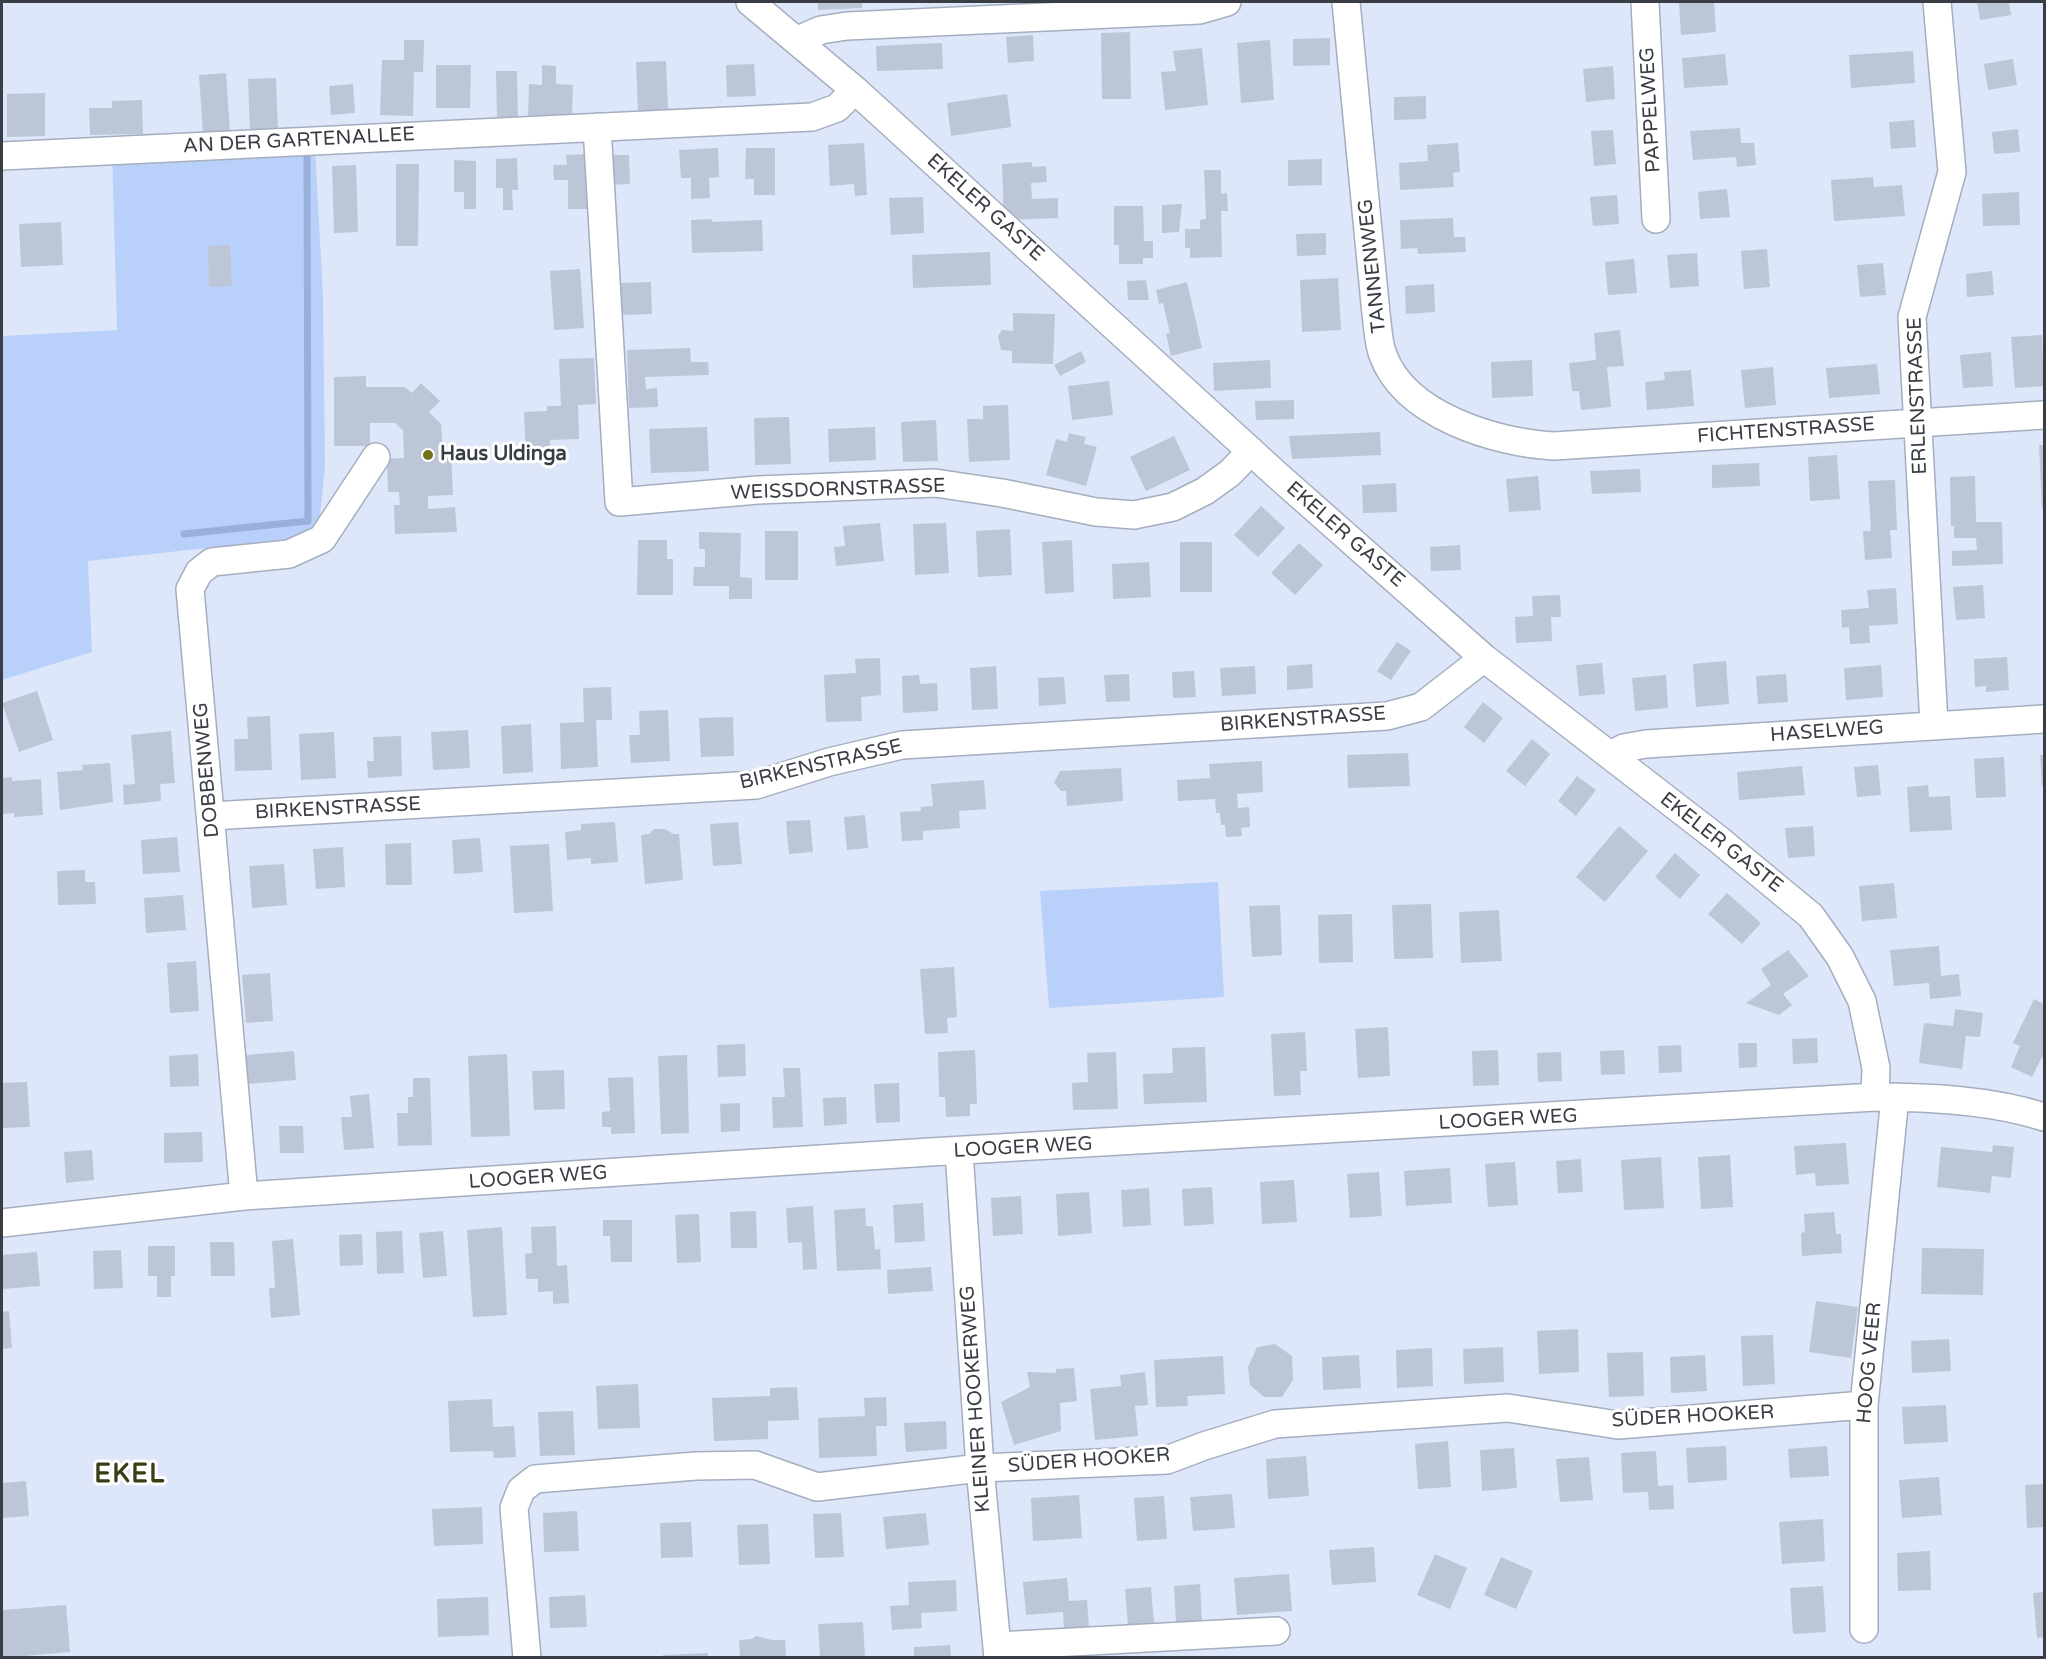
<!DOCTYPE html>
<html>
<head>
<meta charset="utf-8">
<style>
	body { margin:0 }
	#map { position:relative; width:2046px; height:1659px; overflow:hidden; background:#dde7f9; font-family:"Varela Round",sans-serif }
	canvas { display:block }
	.frame { position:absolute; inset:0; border:3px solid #393d44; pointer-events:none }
</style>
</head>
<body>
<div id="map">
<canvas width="2046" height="1659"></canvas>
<div class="frame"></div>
</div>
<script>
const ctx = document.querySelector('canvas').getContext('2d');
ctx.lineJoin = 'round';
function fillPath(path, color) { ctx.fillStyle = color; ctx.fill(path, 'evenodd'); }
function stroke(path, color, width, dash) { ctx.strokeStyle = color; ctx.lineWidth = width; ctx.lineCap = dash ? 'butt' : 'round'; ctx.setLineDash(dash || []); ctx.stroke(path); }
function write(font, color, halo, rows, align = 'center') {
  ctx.font = font + ' "Varela Round",sans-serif'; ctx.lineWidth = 6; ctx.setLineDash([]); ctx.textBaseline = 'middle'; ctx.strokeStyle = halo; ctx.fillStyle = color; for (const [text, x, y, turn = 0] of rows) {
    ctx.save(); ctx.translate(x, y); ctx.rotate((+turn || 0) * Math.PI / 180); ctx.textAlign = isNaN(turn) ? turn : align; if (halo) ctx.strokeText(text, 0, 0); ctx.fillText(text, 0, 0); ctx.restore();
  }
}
const green = new Path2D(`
	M315,148l8,149 2,170 -5,48 -12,22 -220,24 4,91 -90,28v-344l115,-6 -5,-179z
	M1218,882l6,115 -175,11 -9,-117z`);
const stream = new Path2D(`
	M184,534l124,-13 -1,-365`);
const building = new Path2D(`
	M818,2h44v6l-44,2z
	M1679,2h35l2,30 -35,3z
	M1977,2h32l2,13 -31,5z
	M1130,32l1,67h-29l-1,-66z
	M1033,35l1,26 -26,2 -2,-26z
	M1330,38v27l-37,1v-27z
	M404,40h20l-1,32h-9l-1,44 -33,-1 2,-55h22z
	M1270,40l4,60 -33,3 -4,-60z
	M942,43l1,26 -66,2 -1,-25z
	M1202,48l6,57 -43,5 -4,-38 15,-1 -3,-20z
	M1913,51l2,32 -64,5 -2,-33z
	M1725,54l3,31 -44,3 -2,-30z
	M2013,59l4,26 -29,5 -4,-26z
	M666,61l2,48 -30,2 -2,-49z
	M754,64l2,32 -29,1 -1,-32z
	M436,65h35l-1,43h-34z
	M542,65l14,1v18l17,1 -1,32 -44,-1 1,-32 13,1z
	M1613,66l2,33 -29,3 -3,-33z
	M496,71h21l1,50h-21z
	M226,73l4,59 -27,2 -4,-59z
	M276,78l2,54 -28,1 -2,-54z
	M353,84l2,29 -24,2 -2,-29z
	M45,93v43l-38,1v-43z
	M1007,94l4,33 -60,9 -4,-33z
	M1426,96v23l-32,1v-23z
	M142,100l1,34 -53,1 -1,-27h23v-7z
	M1914,120l2,27 -25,2 -2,-27z
	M1740,128l1,15h13l2,22 -19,2 -1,-10 -43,3 -3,-29z
	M2018,129l2,23 -26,2 -2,-22z
	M1613,130l3,34 -22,2 -3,-35z
	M864,143l3,52 -12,1 -1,-12 -24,2 -2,-41z
	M1458,143l2,29 -7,1 1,14 -54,3 -1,-27 29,-2 -1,-16z
	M718,148l1,29 -10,1 1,20 -19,1v-21h-10l-2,-28z
	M746,148h29v47h-21v-16h-9z
	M590,154l1,55h-23v-29h-14l-1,-15h14l-1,-10z
	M607,155h22l1,29 -22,1z
	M517,158l1,32h-6l1,20h-10v-22h-7v-29z
	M1322,159v26l-34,1v-26z
	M454,160l22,1v48h-12v-17h-10z
	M1032,162v5l14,-1 1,16 -16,1 1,16 26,-1v20l-54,2 -2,-56z
	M396,164h23l-1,82h-22z
	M356,165l2,67 -24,1 -2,-67z
	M1204,170h17v24l6,-1 1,18h-7l1,46 -32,1v-10h-5v-19h15v-9l6,-1z
	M1873,177l1,10 28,-2 3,31 -71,5 -3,-41z
	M1727,189l3,28 -30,2 -2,-27z
	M2019,192l1,33 -37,1 -1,-32z
	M1617,195l2,29 -26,2 -3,-29z
	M923,197l1,36 -33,2 -2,-37z
	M1182,204l-3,28 -17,1v-28z
	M1114,206h29l1,35h9v17h-10v6h-24v-19h-5z
	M1453,218l1,19h11l1,15 -48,2 -1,-6 -16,1 -1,-29z
	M712,219v3l50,-2 1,31 -71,2 -1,-33z
	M61,222l2,43 -42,2 -2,-43z
	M1326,233v22l-29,1 -1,-22z
	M230,245l2,41 -23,1 -1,-41z
	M1767,249l3,38 -26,2 -3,-38z
	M990,252l1,33 -78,3 -1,-33z
	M1697,253l2,33 -29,2 -3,-33z
	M1634,259l3,34 -29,2 -3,-33z
	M1883,263l3,32 -26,2 -3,-32z
	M580,269l4,59 -30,2 -4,-59z
	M1992,271l2,24 -27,2 -1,-23z
	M1338,278l3,52 -39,2 -2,-52z
	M1146,280l3,20h-21l-1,-19z
	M651,282l1,32 -30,1 -1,-32z
	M1187,282l15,66 -31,8 -5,-22 4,-1 -7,-30 -4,1 -3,-14z
	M1434,284l1,28 -29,2 -1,-28z
	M1013,313l42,1 -2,50 -41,-1v-12l-11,-1 -3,-14 4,-6 11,1z
	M1620,330l4,36 -17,1 4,40 -30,3 -2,-19h-7l-3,-28 27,-3 -2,-27z
	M2042,335l2,51 -29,2 -4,-51z
	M690,348l1,14h17l1,13 -64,2 1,12 11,-1 1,19 -29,1 -2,-58z
	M1081,351l5,11 -26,14 -6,-11z
	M1991,352l2,34 -30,2 -3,-33z
	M594,358l2,46 -18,1 1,34 -29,1 1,13 -25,1 -2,-42 23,-1v-5h14l-2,-47z
	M1270,360l1,28 -57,3 -1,-28z
	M1532,360l1,36 -41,2 -1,-36z
	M1877,364l3,30 -51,4 -3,-30z
	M1773,367l3,38 -31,3 -4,-38z
	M1691,370l3,36 -47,4 -2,-28 20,-2 -1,-8z
	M366,376v11h39l7,6 9,-10 19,18 -11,11 12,12 2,28 8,-1 2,44 -25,1v13l27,-2 2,25 -62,2 -1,-29h6l-1,-13h-11l-1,-33 17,-1 -1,-28 -8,-7h-25v23h-36v-69z
	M1109,381l4,34 -41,5 -4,-34z
	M1294,400v19l-38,1 -1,-19z
	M1008,405l2,55 -41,2 -2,-43h16v-13z
	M789,417l2,47 -36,1 -1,-47z
	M936,420l2,41 -35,1 -2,-40z
	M707,427l2,44 -58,2 -2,-44z
	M875,427l1,33 -47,2 -1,-33z
	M1380,432l1,23 -89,4 -3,-23z
	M1069,433l17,4 -2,7 13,3 -11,39 -40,-11 10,-36 11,3z
	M1174,436l16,34 -44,21 -16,-34z
	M2039,445h5v64h-2z
	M1837,455l3,44 -30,2 -2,-44z
	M1759,463l1,23 -48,2v-23z
	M1640,469l1,23 -49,2 -2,-23z
	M1538,476l3,34 -32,2 -3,-33z
	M1975,476l1,46h26l1,42 -51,2v-15l25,-1 -1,-12h-22v-12h-3l-1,-49z
	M1895,480l2,50h-7l2,28 -27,2 -2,-29h8l-3,-50z
	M1396,483l1,29 -34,1 -1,-28z
	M1261,506l24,22 -27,29 -24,-22z
	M880,523l4,38 -48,5 -2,-19 11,-1 -2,-20z
	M946,523l3,50 -34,2 -2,-51z
	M1010,529l2,46 -34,2 -2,-46z
	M765,531h33v49h-33z
	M699,532l42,1 -1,44 12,1v21h-23v-13h-36l1,-19h11v-18h-6z
	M638,540h29v19h6v36h-36z
	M1072,540l2,52 -29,2 -3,-52z
	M1180,542h32v50h-32z
	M1299,543l24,22 -28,30 -24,-22z
	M1460,545l1,25 -30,1 -1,-24z
	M1149,562l2,35 -38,2 -1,-35z
	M1983,585l2,33 -29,2 -3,-33z
	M1896,588l2,36 -29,2 1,17 -20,1 -1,-17 -7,1 -1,-18 28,-2 -2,-18z
	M1560,595l1,22h-10l1,24 -36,2 -1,-26 18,-1 -1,-20z
	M1397,642l14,9 -20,29 -14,-9z
	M2007,657l2,33 -23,2v-6l-11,1 -1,-28z
	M880,658l1,37 -20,2 1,24 -36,1 -2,-47 32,-2 -1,-14z
	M1726,661l3,43 -33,3 -3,-43z
	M1602,663l3,31 -26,2 -3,-31z
	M1312,664l1,24 -26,2v-24z
	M1881,665l2,32 -37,3 -2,-32z
	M996,666l2,43 -26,1 -2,-42z
	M1255,666l1,28 -34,2 -2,-28z
	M1194,671l2,26 -23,1 -1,-26z
	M1129,674l1,27 -24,1 -2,-27z
	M1786,674l2,28 -30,2 -2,-28z
	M919,675l1,9 17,-1 1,28 -35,2 -1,-37z
	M1666,675l2,33 -33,3 -3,-33z
	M1064,677l2,27 -27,2 -1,-28z
	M611,687l1,33h-16l2,47 -37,2 -1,-46 24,-1 -1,-34z
	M37,691l16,49 -34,12 -17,-49z
	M1483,702l20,16 -19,25 -20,-16z
	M668,710l2,51 -39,2 -2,-28h11l-1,-24z
	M270,716l2,54 -37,1 -1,-32h14l-1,-22z
	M733,717l1,39 -33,1 -2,-39z
	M531,724l2,48 -30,2 -2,-48z
	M468,730l2,38 -37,2 -2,-38z
	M171,731l4,52 -15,1 1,17 -37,4 -1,-20 12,-1 -4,-49z
	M334,732l2,46 -35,2 -2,-46z
	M401,736l1,40 -34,2 -1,-17h7l-1,-24z
	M1532,739l18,15 -25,32 -19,-15z
	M1408,753l2,33 -62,2 -1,-33z
	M2040,755h4v31h-2z
	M2004,757l2,40 -30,1 -2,-39z
	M1262,761l1,31 -26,2 1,14 11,-1 1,20 -9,1 1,8 -16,1 -1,-12h-4l-1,-12h-4l-1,-14 -37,2 -1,-21 33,-2 -1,-14z
	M110,763l3,39 -53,8 -3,-38 26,-2 -1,-5z
	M1878,765l3,30 -24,2 -3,-30z
	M1802,766l3,29 -66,5 -2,-28z
	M1121,768l2,33 -56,5 -1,-15h-5l-7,-8 6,-12z
	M1577,776l19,14 -20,26 -18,-15z
	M12,777v4l29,-2 2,36 -29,2v-4l-12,1v-36z
	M984,780l2,29 -27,2 1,17 -37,3v9l-21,1 -2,-29 21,-1v-4l12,-1 -2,-22z
	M1928,785l1,12 21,-1 2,34 -42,2 -3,-45z
	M865,815l3,33 -21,2 -3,-33z
	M810,820l3,32 -24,2 -3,-33z
	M615,822l3,40 -27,2v-6l-24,2 -2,-28 16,-2v-6z
	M738,822l4,42 -29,2 -3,-42z
	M1619,826l29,25 -43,51 -29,-25z
	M1813,826l2,30 -27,2 -3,-30z
	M654,829h11l8,5h6l4,46 -38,4 -4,-49 8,-1z
	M177,837l3,35 -37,2 -2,-34z
	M480,838l3,34 -29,2 -2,-34z
	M411,843l1,42h-26l-1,-41z
	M549,844l4,67 -39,2 -4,-67z
	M343,847l2,40 -29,2 -3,-40z
	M1675,853l25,22 -20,24 -25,-22z
	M284,864l3,41 -35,3 -3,-42z
	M85,870v12h10l1,22 -38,1 -1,-34z
	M1894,883l3,35 -35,3 -3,-35z
	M1727,893l34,30 -19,21 -34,-30z
	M183,895l3,35 -40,3 -2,-35z
	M1431,904l2,54 -39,1 -2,-54z
	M1280,905l2,50 -30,2 -3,-51z
	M1499,910l3,51 -41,2 -2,-51z
	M1352,914l1,48 -34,1 -1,-48z
	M1939,946l2,30 18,-2 2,22 -31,3 -1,-16 -35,3 -4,-36z
	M1788,950l21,26 -26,18 9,11 -13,10 -33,-12 25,-18 -10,-16z
	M196,961l3,50 -29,2 -3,-50z
	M954,967l3,50 -10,1 1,15 -23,1 -5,-65z
	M270,973l3,48 -27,2 -4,-48z
	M2034,999l10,5v54l-2,-1 -10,20 -21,-10 9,-21 -7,-3z
	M1955,1009l28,4 -3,24 -14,-1 -4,33 -43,-6 5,-40 29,3z
	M1388,1027l2,49 -32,2 -3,-49z
	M1305,1032l2,39h-7l1,24 -27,1 -3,-62z
	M1817,1038l1,25 -25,1 -1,-25z
	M1738,1043h19v24l-18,1z
	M745,1044l1,32 -28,1 -1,-32z
	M1681,1045l1,27 -23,1 -1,-27z
	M1205,1047l2,55 -63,2 -1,-30 30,-1 -1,-25z
	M975,1050l2,54h-7v12l-24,1 -1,-20h-6l-1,-45z
	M1498,1050l1,35 -26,1 -1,-35z
	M1624,1050l1,24 -24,1 -1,-24z
	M294,1051l2,29 -48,4 -2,-29z
	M1116,1052l2,57 -45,1 -1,-27 16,-1 -1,-29z
	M1561,1052l1,29 -24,1 -1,-29z
	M198,1054l1,32 -29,1 -1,-31z
	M507,1054l3,82 -39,1 -3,-81z
	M687,1055l2,78 -28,1 -3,-78z
	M783,1068h17l3,59 -30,1 -1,-31h13z
	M564,1070l1,39 -31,1 -2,-39z
	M633,1077l2,56 -24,1v-7h-9v-15l8,-1 -2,-33z
	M413,1078h17l2,67 -34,1 -1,-33h11v-16h5z
	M27,1082l3,45 -28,1v-45z
	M899,1083l1,39 -24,1 -2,-39z
	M369,1094l5,54 -30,2 -3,-33h11l-2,-21z
	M846,1097l1,27 -23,2 -1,-28z
	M740,1103v28l-19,1 -1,-28z
	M279,1126h24l1,27h-24z
	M202,1132l1,30 -39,1v-30z
	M1846,1143l3,41 -33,2 -1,-13 -19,2 -2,-29z
	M1993,1145l21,2 -3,31 -19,-2 -2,17 -53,-6 4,-40 51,5z
	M92,1150l2,30 -28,3 -2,-31z
	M1730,1155l3,52 -32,2 -3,-52z
	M1661,1157l3,51 -40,2 -3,-50z
	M1581,1159l2,33 -25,1 -2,-32z
	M1515,1162l3,43 -30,2 -3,-43z
	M1450,1168l2,35 -46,3 -2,-35z
	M1379,1172l3,44 -32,2 -3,-44z
	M1294,1180l3,42 -35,2 -2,-42z
	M1212,1187l2,37 -30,2 -2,-37z
	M1149,1188l2,37 -28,2 -2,-37z
	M1089,1192l3,41 -34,3 -2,-42z
	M1021,1196l2,38 -30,2 -2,-38z
	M923,1203l2,38 -30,2 -2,-38z
	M813,1206l4,63 -14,1 -1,-28 -14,1 -2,-35z
	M865,1208l1,18h7l2,24 5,-1 1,20 -44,2 -3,-61z
	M756,1211l1,37h-26l-1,-36z
	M1834,1212l2,22h5l1,19 -40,3 -1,-23 4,-1 -1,-18z
	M699,1214l2,48 -24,1 -2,-48z
	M603,1220h29v42h-21l-1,-26h-7z
	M556,1226l1,40 10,-1 2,38 -16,1v-13l-15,1v-13h-12l-1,-25 7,-1 -1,-26z
	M502,1227l5,88 -34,2 -6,-87z
	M402,1231l2,42 -27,1 -1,-42z
	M443,1231l4,45 -24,2 -4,-45z
	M362,1234l1,31 -23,1 -1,-31z
	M293,1239l7,76 -29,3 -2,-30h6l-3,-47z
	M210,1242h24l1,34h-24z
	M148,1246h27v30h-4v21h-14v-21h-9z
	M1922,1248l62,1 -1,46 -62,-1z
	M121,1250l2,38 -29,1 -1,-38z
	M37,1252l3,34 -38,3v-34z
	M931,1267l2,24 -45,3 -1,-24z
	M1816,1301l42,6 -7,51 -42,-6z
	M9,1311l3,37 -10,1v-37z
	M1578,1329l1,43 -40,2 -2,-43z
	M1773,1335l2,49 -32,2 -2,-50z
	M1949,1339l2,32 -39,2 -1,-32z
	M1275,1344l17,12 1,24 -11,17h-18l-14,-12 -2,-18 9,-20z
	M1503,1347l1,35 -40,2 -1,-35z
	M1432,1348l1,38 -36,2 -1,-38z
	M1643,1352l1,44 -35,1 -2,-44z
	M1359,1355l2,33 -38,2 -1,-33z
	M1705,1355l2,36 -36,2 -1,-36z
	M1223,1356l2,38 -38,2 1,10 -32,1 -2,-47z
	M1074,1368l3,33 -17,2 1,28 -47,14 -13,-43 29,-15 -3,-15 29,1v-4z
	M1145,1372l3,33 -13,1 3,30 -43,4 -5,-51 31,-3 -1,-11z
	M638,1384l2,44 -42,1 -2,-43z
	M797,1387l2,33 -31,1v18l-54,2 -2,-43 58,-2v-8z
	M886,1397l1,29h-11l1,30 -58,2 -1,-40 47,-2 -1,-18z
	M492,1399l1,28 21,-1 2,31 -22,1 -1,-7 -43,1 -2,-51z
	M1946,1405l2,37 -44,2 -2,-37z
	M573,1411l2,44 -35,1 -2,-44z
	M946,1421l1,28 -41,3 -2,-29z
	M1448,1441l3,46 -33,2 -3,-45z
	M1726,1446l1,34 -39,3 -2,-35z
	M1827,1446l2,30 -39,2 -2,-29z
	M1514,1448l3,40 -35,3 -2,-41z
	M1656,1451l2,35 15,-1 1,24 -25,1 -1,-18 -25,1 -2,-40z
	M1306,1456l3,40 -41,3 -2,-40z
	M1589,1457l4,43 -33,2 -4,-43z
	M1939,1477l3,38 -40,3 -3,-38z
	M26,1481l3,35 -27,2v-35z
	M2044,1484v43l-17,1 -2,-43z
	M1232,1494l3,34 -42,3 -3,-34z
	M1079,1495l3,43 -49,3 -2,-43z
	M1164,1496l3,43 -30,2 -3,-43z
	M482,1507l1,37 -49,2 -2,-37z
	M577,1511l2,40 -35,1 -1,-39z
	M841,1513l3,44 -29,1 -2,-44z
	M926,1513l3,32 -43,4 -3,-32z
	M1823,1519l2,42 -43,3 -3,-42z
	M691,1522l2,35 -32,1 -1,-35z
	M768,1524l2,40 -31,1 -2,-40z
	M1374,1547l2,35 -44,3 -3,-35z
	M1930,1551l1,39 -33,1 -1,-38z
	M1435,1554l32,14 -17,41 -33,-14z
	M1501,1557l32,14 -17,38 -32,-14z
	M1289,1574l3,37 -55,4 -3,-37z
	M1067,1578l2,23 18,-1 2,28 -25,2 -1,-18 -37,3 -3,-33z
	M956,1580l1,31 -36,2 1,15 -30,2 -2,-24 19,-1 -1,-23z
	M1200,1584l2,37 -26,2 -2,-37z
	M1823,1586l3,46 -33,2 -3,-46z
	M1151,1587l3,37 -26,2 -3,-37z
	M2044,1592v45l-7,1 -4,-45z
	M585,1595l2,32 -37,1 -1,-31z
	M488,1597l1,38 -51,2 -1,-38z
	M66,1605l4,47 -68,6v-48z
	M863,1622l2,36h-45l-2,-34z
	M756,1636l16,4h13l1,18h-46l-1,-18 13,-1z
	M950,1645l1,13h-37v-11z
	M708,1653v5h-45v-3z`);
const street = new Path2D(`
	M750,2l105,88 422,385 207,183 234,181 93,77 29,41 22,44 14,67 -1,29
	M1346,2l30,312c2,13 2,29 7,41 22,61 114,88 171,91l490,-31
	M1645,2l11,217
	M798,40l23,-10 26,-4 352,-16 28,-8
	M597,127l22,375 139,-12 177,-7 67,10 94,19 38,3 39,-8 32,-16 25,-18 21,-22
	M2,156l810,-39 25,-9 18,-18
	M1934,725l-22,-408 40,-145 -15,-170
	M1611,755l13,-7 22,-4 398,-25
	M211,816l545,-31 73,-23 73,-17 485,-29 34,-9 63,-49
	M959,1151l21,317 18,190
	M244,1196l-54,-607 9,-17 13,-10 77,-8 33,-15 54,-82
	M2,1223l242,-27 686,-44 945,-55c55,0 117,3 169,20
	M1864,1629v-224l31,-308
	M998,1646l278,-15
	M527,1658l-13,-150 7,-18 14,-11 161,-13 59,-1 62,22 163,-19 187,-8 37,-14 71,-22 233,-16 110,17 246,-20`);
const markers = [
	[428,455,6,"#6f731a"]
];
const streetNames = [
	["PAPPELWEG",1651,110,-93],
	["AN DER GARTENALLEE",299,141,-3],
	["EKELER GASTE",985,208,42],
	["TANNENWEG",1373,266,-96],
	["ERLENSTRASSE",1918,396,-92],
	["FICHTENSTRASSE",1786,431,-4],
	["WEISSDORNSTRASSE",838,490,-2],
	["EKELER GASTE",1345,535,41],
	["BIRKENSTRASSE",1303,720,-4],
	["HASELWEG",1827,732,-4],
	["BIRKENSTRASSE",821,765,-13],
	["DOBBENWEG",207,770,-95],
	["BIRKENSTRASSE",338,809,-3],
	["EKELER GASTE",1721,843,38],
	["LOOGER WEG",1508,1120,-3],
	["LOOGER WEG",1023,1148,-3],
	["LOOGER WEG",538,1178,-4],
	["HOOG VEER",1870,1363,-85],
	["KLEINER HOOKERWEG",976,1399,-94],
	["SÜDER HOOKER",1693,1417,-3],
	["SÜDER HOOKER",1089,1461,-4]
];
const poiNames = [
	["Haus Uldinga",440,455]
];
const districtNames = [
	["EKEL",130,1475]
];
fillPath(green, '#b9d1fa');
stroke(stream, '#99b0db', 7);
fillPath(building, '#bcc6d7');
stroke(street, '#a4aebf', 30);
stroke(street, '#fff', 27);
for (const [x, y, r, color] of markers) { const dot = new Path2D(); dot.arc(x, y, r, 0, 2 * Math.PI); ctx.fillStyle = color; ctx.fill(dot); stroke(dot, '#fff', 2); }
write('20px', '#393d44', '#fff', streetNames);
write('bold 20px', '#393d44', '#fff', poiNames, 'left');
ctx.letterSpacing = '1.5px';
write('bold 26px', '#3b3d15', '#fff', districtNames);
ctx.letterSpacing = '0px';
</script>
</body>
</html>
